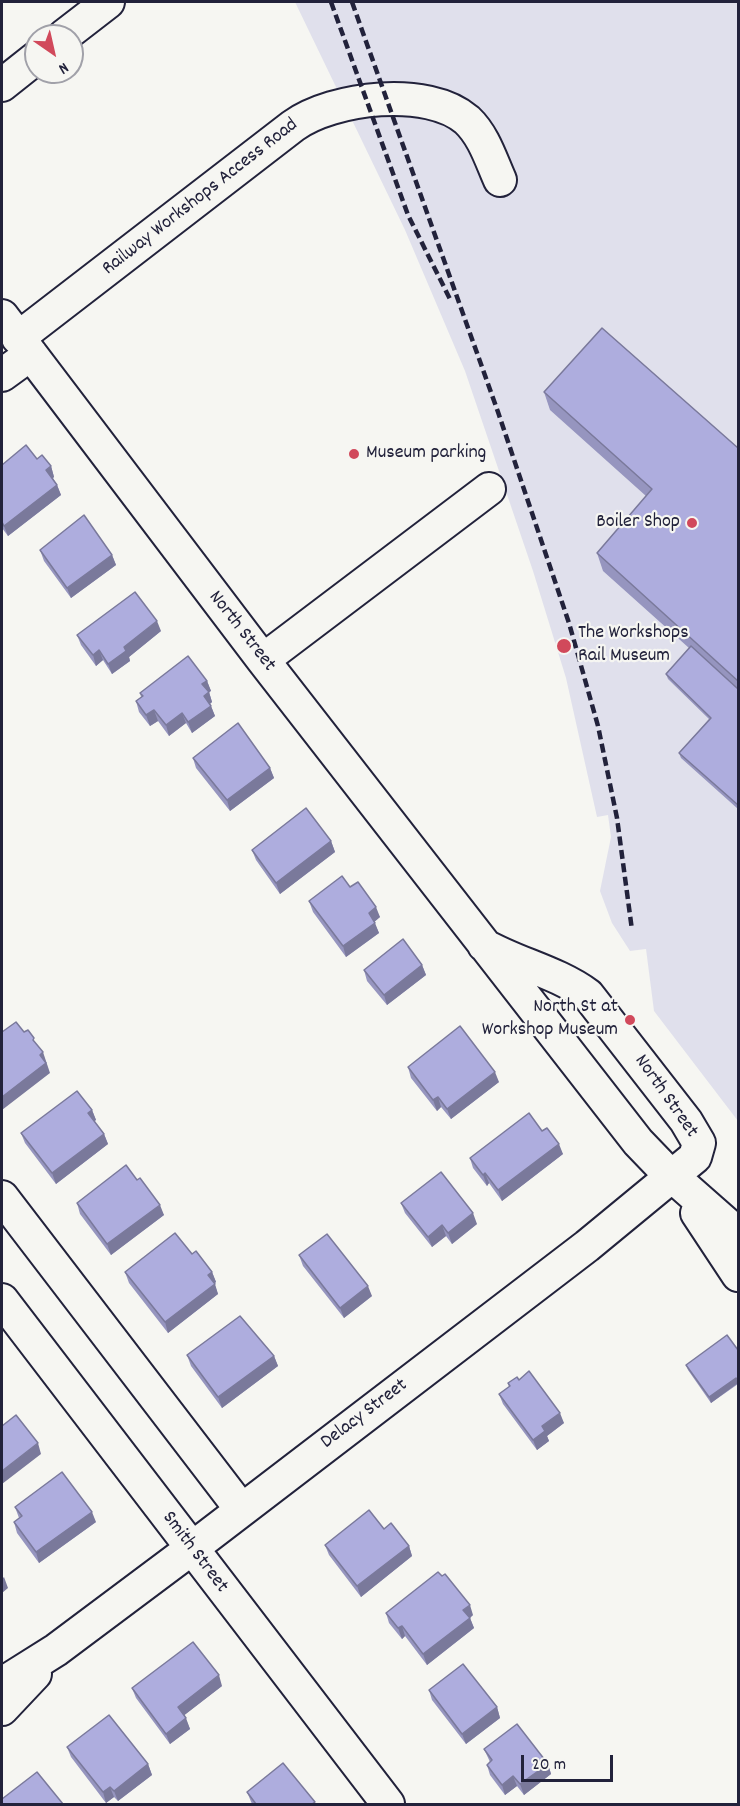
<!DOCTYPE html>
<html>
<head>
<meta charset="utf-8">
<style>
	body { margin:0 }
	#map { position:relative; width:740px; height:1806px; overflow:hidden; background:#f6f6f2; font-family:Dekko,sans-serif }
	canvas { display:block }
	.frame { position:absolute; inset:0; border:3px solid #22223b; pointer-events:none }
	.north { position:absolute; left:24px; top:24px; width:60px; height:60px; box-sizing:border-box; background:#f6f6f2; border:2px solid #a1a1a9; border-radius:50%; rotate:146deg; font-size:16px; font-weight:700; line-height:24px; text-align:center; color:#22223b }
	.north::after { content:''; display:block; margin:auto; width:21px; height:27px; background:#d1495b; clip-path:polygon(50% 0,100% 100%,50% 72%,0 100%) }
	.scale { position:absolute; left:521px; top:1755px; width:92px; height:27px; box-sizing:border-box; border:3px solid #22223b; border-top:0; padding-left:8px; font-size:18px; line-height:21px; white-space:nowrap; color:#22223b; -webkit-text-stroke:4px #f6f6f2; paint-order:stroke }
</style>
</head>
<body>
<div id="map">
<canvas width="740" height="1806"></canvas>
<div class="frame"></div>
<div class="north">N</div>
<div class="scale">20 m</div>
</div>
<script>
const ctx = document.querySelector('canvas').getContext('2d');
ctx.lineJoin = 'round';
function fillPath(path, color) { ctx.fillStyle = color; ctx.fill(path, 'evenodd'); }
function stroke(path, color, width, dash) { ctx.strokeStyle = color; ctx.lineWidth = width; ctx.lineCap = dash ? 'butt' : 'round'; ctx.setLineDash(dash || []); ctx.stroke(path); }
function write(font, color, halo, rows, align = 'center') {
  ctx.font = font + ' Dekko,sans-serif'; ctx.lineWidth = 4.5; ctx.setLineDash([]); ctx.textBaseline = 'middle'; ctx.strokeStyle = halo; ctx.fillStyle = color; for (const [text, x, y, turn = 0] of rows) {
    ctx.save(); ctx.translate(x, y); ctx.rotate((+turn || 0) * Math.PI / 180); ctx.textAlign = isNaN(turn) ? turn : align; if (halo) ctx.strokeText(text, 0, 0); ctx.fillText(text, 0, 0); ctx.restore();
  }
}
const built = new Path2D(`
	M295,2h443v1119l-84,-110 -8,-62 -16,2 -18,-28 -12,-32 11,-54 -3,-22 -11,2 -31,-139 -33,-107 -68,-200 -60,-141z`);
const minor = new Path2D(`
	M64,36l44,-34
	M2,85l34,-27
	M2,316l261,344 375,482 25,26 75,66
	M18,338l275,-212c40,-29 135,-40 174,-6 17,16 24,40 33,60
	M2,375l29,-21
	M263,660l226,-171
	M2,1197l239,312
	M697,1213l41,62
	M2,1300l386,504
	M2,1684l54,-34 135,-101 396,-303 108,-89 4,-14 -13,-22 -98,-126c-31,-23 -71,-31 -104,-50
	M2,1709l33,-35`);
const rail = new Path2D(`
	M331,2l77,213 42,84
	M352,2l146,410 71,211 29,103 19,92 15,112`);
const wall = new Path2D(`
	M544,392l194,56v361l-57,-51 -2,-5 30,-34 -41,-40 -2,-5 23,-26 -86,-77 -6,-18 49,-57 -96,-86z
	M37,459l14,7 3,11 -1,1 4,7 4,10 -53,41 -6,-8v-63z
	M40,550l72,5 4,10 -45,33 -27,-37z
	M161,631l-32,26 1,4 -18,13 -9,-14 -7,6 -15,-21 -4,-10z
	M207,681l4,10 -2,1 3,10 -2,2 5,12 -23,17 -6,-10 -17,13 -11,-15 -8,5 -11,-14 -3,-11 5,-4 -1,-4z
	M193,758l77,10 4,10 -44,33 -34,-43z
	M331,841l4,11 -55,42 -24,-34 -4,-10z
	M350,887l30,30 -6,5 5,11 -33,24 -33,-45 -4,-11z
	M422,965l4,10 -39,30 -20,-24 -3,-11z
	M408,1067l91,15 -48,37 -10,-12 -4,4 -26,-33z
	M92,1110l4,10 -2,1 10,13 4,10 -52,40 -31,-41 -4,-10z
	M542,1131l21,23 -61,47 -13,-18 -2,3 -14,-18 -3,-10z
	M137,1180l27,35 -53,40 -31,-41 -3,-11z
	M401,1203l76,21 -25,20 -6,-8 -14,11 -27,-34z
	M192,1254l20,18 4,10 -2,1 4,11 -50,39 -39,-50 -4,-11z
	M299,1255l73,41 -28,22 -41,-52z
	M738,1350v34l-27,19 -23,-33 -2,-5z
	M187,1355l87,1 4,10 -56,42 -31,-42z
	M519,1380l45,43 -17,13 2,5 -12,9 -34,-46 -4,-10 10,-7 -1,-4z
	M15,1507l81,15 -57,41 -22,-30 -3,-11 5,-4z
	M384,1529l25,17 3,10 -51,41 -32,-42 -4,-10z
	M386,1613l87,2 -3,3 4,10 -47,37 -22,-29 -3,3 -13,-16z
	M222,1686l-38,29 6,14 -20,15 -34,-46 -4,-10z
	M429,1690l68,17 3,11 -34,26 -34,-44z
	M67,1747l81,17 4,11 -34,26 -4,-4 -8,6 -35,-46z
	M484,1749l64,15 3,10 -27,21 -7,-9 -12,9 -15,-20 -3,-10 3,-3z
	M247,1792l69,12h-64z`);
const shadedWall = new Path2D(`
	M51,466l3,11 -4,3 -4,-10z
	M57,485l4,10 -53,41 -4,-10z
	M112,555l4,10 -45,33 -4,-10z
	M157,621l4,10 -32,26 1,4 -18,13 -4,-10 16,-17z
	M99,650l4,10 -7,6 -3,-11z
	M207,681l4,10 -2,1 3,10 -5,4 -3,-10 -2,-12z
	M211,706l4,10 -23,17 -4,-11z
	M154,710l4,11 -8,5 -4,-11z
	M182,713l4,10 -17,13 -3,-11z
	M270,768l4,10 -44,33 -3,-11z
	M331,841l4,11 -55,42 -4,-11z
	M376,907l4,10 -7,6 -4,-10z
	M375,923l4,10 -33,24 -3,-11z
	M422,965l4,10 -39,30 -3,-10z
	M43,1052l7,21 -48,37v-13z
	M495,1072l4,10 -48,37 -4,-10z
	M438,1097l3,10 -4,4 -4,-11z
	M92,1110l4,10 -4,3 -4,-10z
	M104,1134l4,10 -52,40 -4,-11z
	M559,1144l4,10 -61,47 -4,-11z
	M485,1173l4,10 -2,3 -4,-11z
	M160,1205l4,10 -53,40 -4,-11z
	M473,1213l4,11 -25,20 -4,-11z
	M442,1225l4,11 -14,11 -4,-10z
	M212,1272l4,10 -4,4 -4,-11z
	M215,1284l3,10 -50,39 -3,-11z
	M368,1286l4,10 -28,22 -4,-10z
	M274,1356l4,10 -56,42 -4,-11z
	M736,1378l2,5 -27,20 -2,-6z
	M560,1413l4,10 -17,13 2,5 -12,9 -4,-10 9,-14z
	M38,1443l3,11 -39,30v-13z
	M92,1512l4,10 -57,41 -3,-11z
	M409,1546l3,10 -51,41 -4,-11z
	M4,1577l4,11 -6,5v-14z
	M470,1605l3,10 -6,5 -4,-10z
	M470,1618l4,10 -47,37 -4,-11z
	M402,1626l3,10 -3,3 -4,-11z
	M219,1675l3,11 -40,31 -4,-10z
	M497,1707l3,11 -34,26 -4,-10z
	M186,1718l4,11 -20,15 -4,-10z
	M148,1764l4,11 -34,26 -4,-10z
	M548,1764l3,10 -27,21 -4,-11z
	M513,1776l4,10 -12,9 -3,-10z
	M110,1787l4,10 -8,6 -3,-11z`);
const building = new Path2D(`
	M602,328l136,120v233l-141,-128 55,-64 -108,-97z
	M26,445l11,14 5,-4 9,11 -5,4 11,15 -53,41 -2,-4v-57z
	M84,515l28,40 -45,33 -27,-38z
	M135,592l22,29 -33,26 2,4 -18,13 -9,-14 -6,5 -16,-20z
	M691,646l47,43v116l-59,-52 32,-35 -45,-44z
	M188,656l19,25 -5,3 7,8 -5,4 7,10 -23,16 -6,-9 -16,12 -12,-15 -8,5 -10,-14 7,-5 -3,-3z
	M238,723l32,45 -43,32 -34,-42z
	M306,808l25,33 -55,42 -24,-33z
	M342,876l8,11 8,-5 18,25 -7,6 6,10 -32,23 -34,-45z
	M403,939l19,26 -38,30 -20,-25z
	M16,1022l8,10 4,-2 6,8 -1,2 10,12 -3,3 6,8 -44,34v-65z
	M460,1026l35,46 -48,37 -9,-12 -5,3 -25,-33z
	M77,1091l15,19 -4,3 16,21 -52,39 -31,-40z
	M529,1113l13,18 5,-3 12,16 -61,46 -13,-17 -2,2 -13,-17z
	M126,1165l11,15 3,-2 20,27 -53,39 -30,-41z
	M441,1172l32,41 -25,20 -6,-8 -14,12 -27,-34z
	M175,1233l17,21 4,-3 16,21 -4,3 7,9 -50,38 -40,-50z
	M327,1234l41,52 -28,22 -41,-53z
	M240,1316l34,40 -56,41 -31,-42z
	M727,1335l11,15v30l-2,-2 -27,19 -23,-32z
	M529,1371l31,42 -18,13 3,5 -12,9 -34,-46 11,-8 -2,-3 9,-6 2,3z
	M16,1415l22,28 -36,28v-45z
	M62,1472l30,40 -56,40 -22,-30 8,-6 -7,-9z
	M369,1510l15,19 7,-6 18,23 -52,40 -32,-41z
	M438,1572l4,4 3,-2 25,31 -7,5 7,8 -47,36 -21,-28 -4,2 -12,-15z
	M193,1642l26,33 -41,32 8,11 -20,16 -34,-46z
	M463,1664l34,43 -35,27 -33,-44z
	M109,1715l39,49 -34,27 -4,-4 -7,5 -36,-45z
	M517,1724l31,40 -28,20 -7,-8 -11,9 -15,-20 5,-5 -8,-11z
	M283,1763l32,39 -3,2h-56l-9,-12z
	M37,1772l26,32h-61v-5z`);
const markers = [
	[354,454,6,"#d1495b"],
	[692,523,6,"#d1495b"],
	[564,646,8,"#d1495b"],
	[630,1020,6,"#d1495b"]
];
const streetNames = [
	["Railway Workshops Access Road",201,198,-38],
	["North Street",241,632,52],
	["North Street",665,1097,55],
	["Delacy Street",365,1415,-37],
	["Smith Street",194,1553,53]
];
const poiNames = [
	["Museum parking",366,454],
	["Boiler Shop",680,523,"right"],
	["The Workshops",578,634],
	["Rail Museum",578,657],
	["North St at",618,1008,"right"],
	["Workshop Museum",618,1031,"right"]
];
fillPath(built, '#e0e0ec');
stroke(minor, '#22223b', 36);
stroke(minor, '#f6f6f2', 32);
stroke(rail, '#22223b', 4.5, [9, 4.5]);
fillPath(wall, '#9695bf');
fillPath(shadedWall, '#7a799b');
fillPath(building, '#aeadde');
stroke(building, '#7a799b', 1.5);
for (const [x, y, r, color] of markers) { const dot = new Path2D(); dot.arc(x, y, r, 0, 2 * Math.PI); ctx.fillStyle = color; ctx.fill(dot); stroke(dot, '#f6f6f2', 2); }
write('20px', '#22223b', '#f6f6f2', streetNames);
write('20px', '#22223b', '#f6f6f2', poiNames, 'left');
</script>
</body>
</html>
